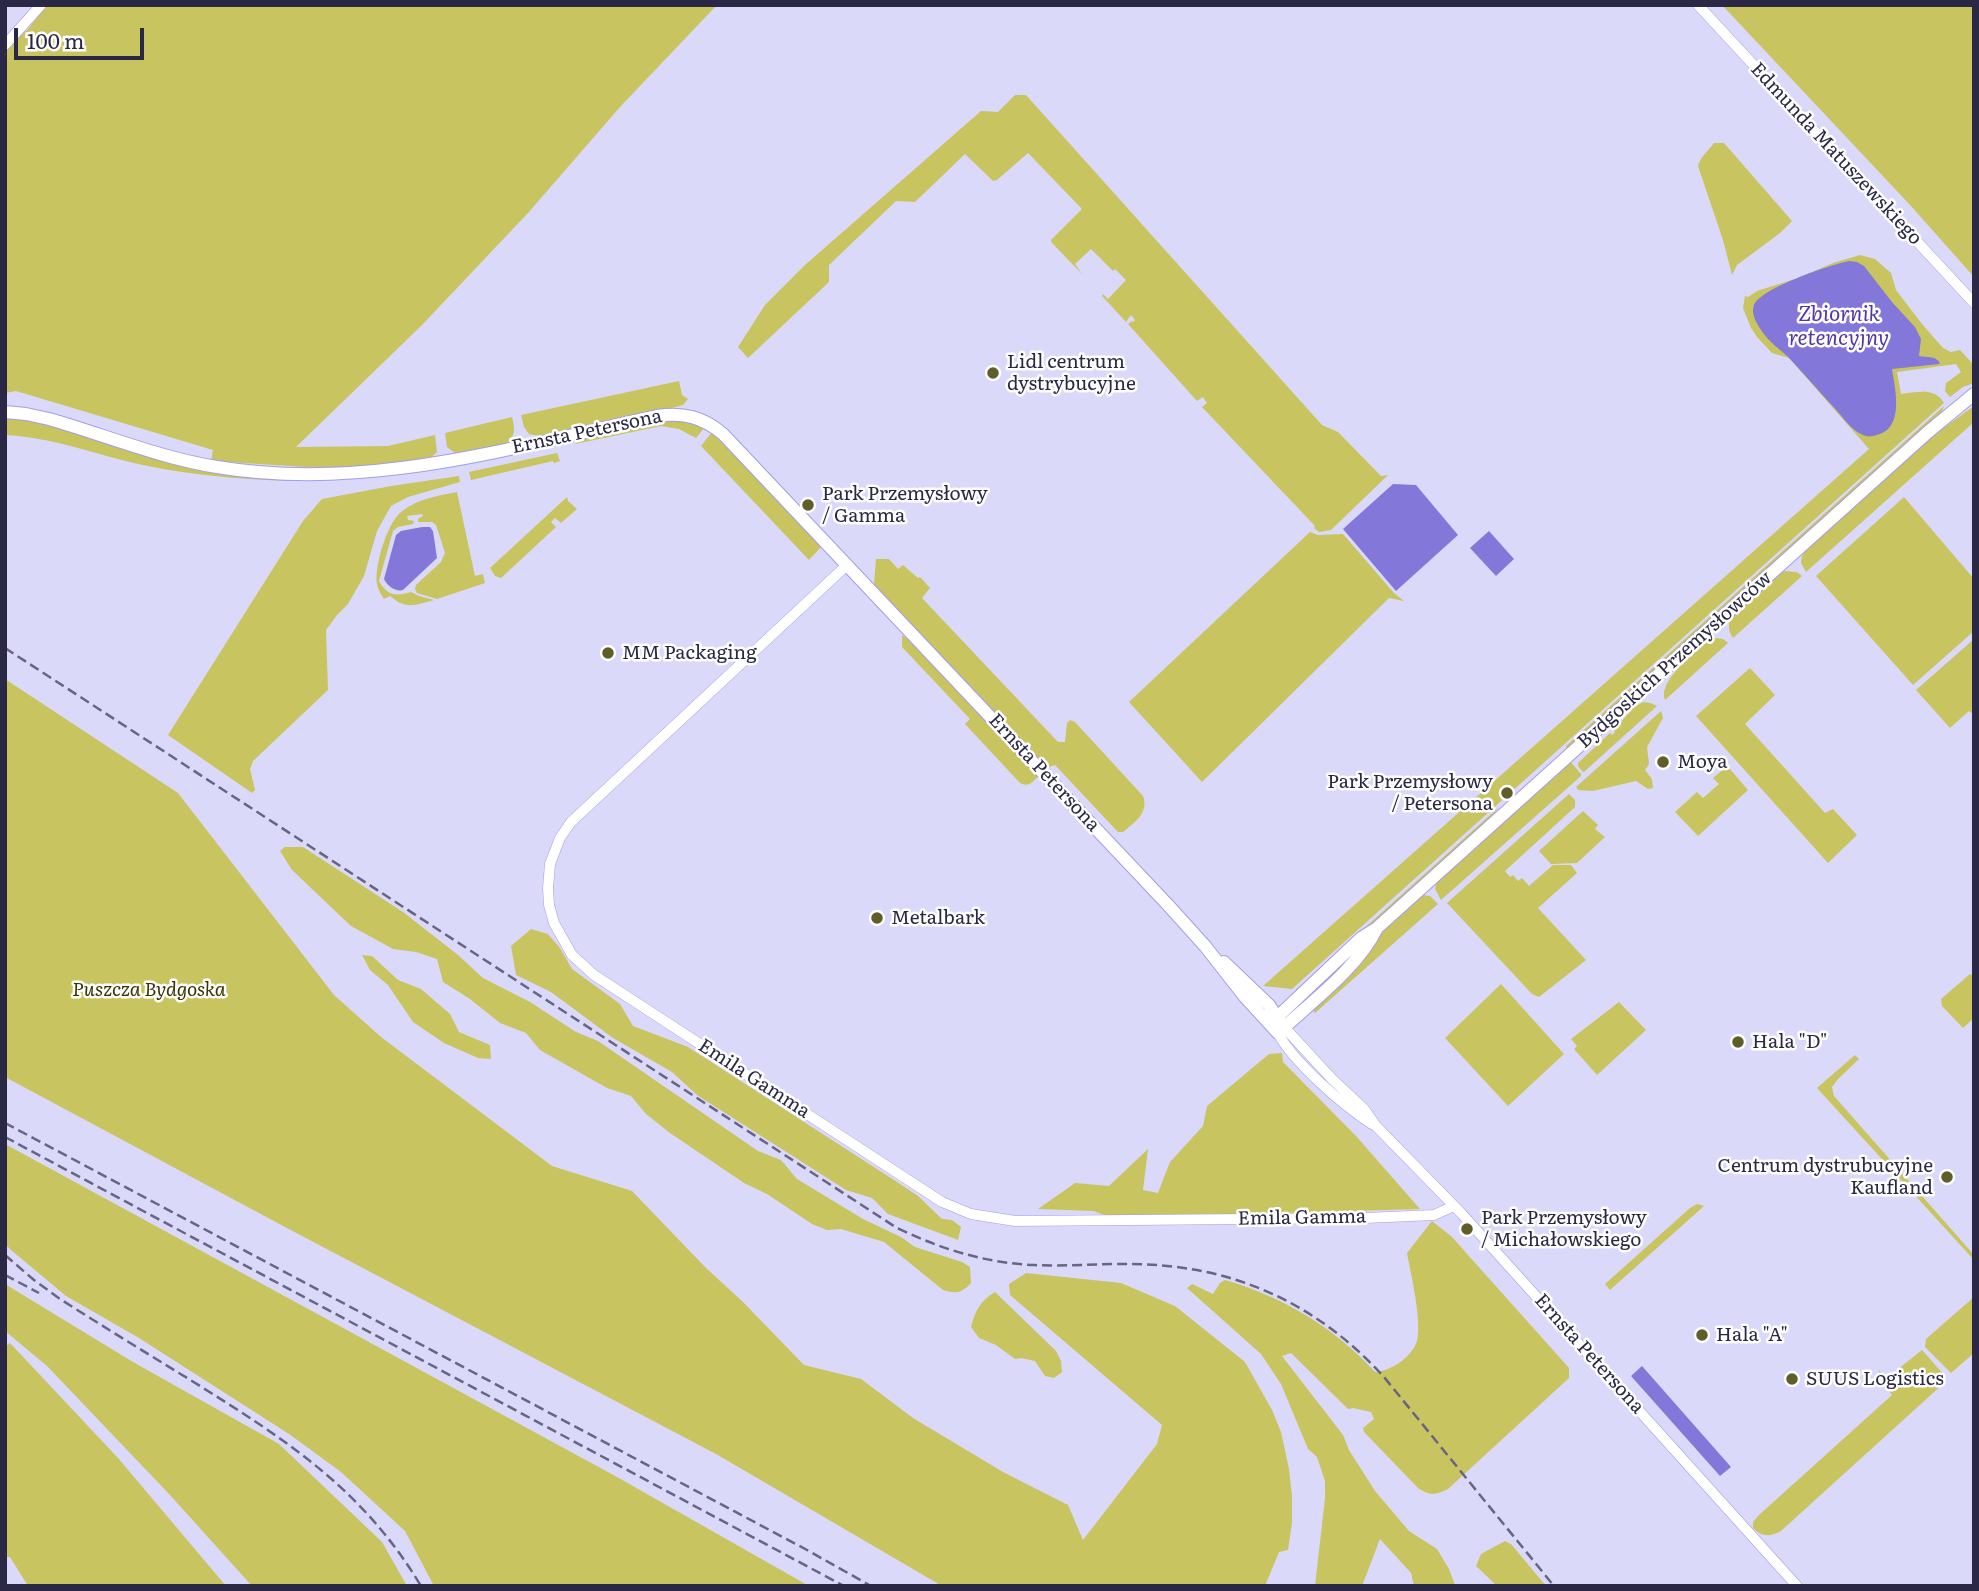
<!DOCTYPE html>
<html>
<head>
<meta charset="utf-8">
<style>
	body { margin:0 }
	#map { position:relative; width:1979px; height:1591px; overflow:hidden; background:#dad9f9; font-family:Literata,serif }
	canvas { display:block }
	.frame { position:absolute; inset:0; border:7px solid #2b2846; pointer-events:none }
	.scale { position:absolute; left:14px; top:28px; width:130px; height:32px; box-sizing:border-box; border:4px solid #2b2846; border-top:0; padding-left:9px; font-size:21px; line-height:24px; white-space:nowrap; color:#2b2846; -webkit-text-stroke:5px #fefefe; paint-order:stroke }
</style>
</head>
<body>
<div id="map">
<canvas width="1979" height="1591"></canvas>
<div class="frame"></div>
<div class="scale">100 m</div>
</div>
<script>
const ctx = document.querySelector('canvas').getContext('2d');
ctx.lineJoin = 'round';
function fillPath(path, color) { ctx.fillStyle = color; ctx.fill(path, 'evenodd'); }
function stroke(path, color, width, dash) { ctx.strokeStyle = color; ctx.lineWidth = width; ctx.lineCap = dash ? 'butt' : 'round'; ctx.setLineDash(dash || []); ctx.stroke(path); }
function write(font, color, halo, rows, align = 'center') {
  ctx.font = font + ' Literata,serif'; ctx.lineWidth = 5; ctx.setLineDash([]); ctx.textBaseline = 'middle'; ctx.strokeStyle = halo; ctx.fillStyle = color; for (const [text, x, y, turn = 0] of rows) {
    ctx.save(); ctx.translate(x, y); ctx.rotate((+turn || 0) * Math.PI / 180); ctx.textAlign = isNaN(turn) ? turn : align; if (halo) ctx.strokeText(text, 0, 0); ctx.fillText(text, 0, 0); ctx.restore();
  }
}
const green = new Path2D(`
	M47,5h670l-97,102 -92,106 -106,112 -126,122 92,-1 47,-11 2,17 -9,8 -91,9 -126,-8 2,-11 -197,-59 -11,2v-344l22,-19z
	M1722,5h252v272l-63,-71z
	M1015,95h11l296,330 16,7 43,44 7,-1 -57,55 -12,2 -5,-4 1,-2 -113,-119 5,-4 -4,-6 -6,4 -69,-77 4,-3 1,1 2,-2 -4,-5 -5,7 -24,-26 1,-2 5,5 18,-19 -11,-11 -2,2 -22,-22 -16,15 7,10 -30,-31 -1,-3 31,-31 -54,-56 -31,27 -4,1 -28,-27 -50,48 -19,-1 -67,64v17l-81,76 -10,-11 27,-42 40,-40 176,-154 17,1z
	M1714,143h10l68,78 -12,12 -43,32 -5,10 -9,-35 -25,-74c2,-9 10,-15 16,-23z
	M1860,255l15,4 16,14 5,17 26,34 21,24 8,4 9,-2 14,15v18l-11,4 -13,10 -5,-6 1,-8 15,-11 -5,-8 -59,8 4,22c16,-2 34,-7 43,9l-652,586 -29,-3 606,-537 -80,-91 -17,-5 -15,-16 -6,-9 -8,-20 2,-12 3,1 9,-6 41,-13 35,-15z
	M679,381l3,14 6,4 -5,6 -7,2 -133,30 -14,-3 -5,-7 -3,-12z
	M1944,406l-3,8 -374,336 -1,-4z
	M1974,406v16l-168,150 -5,-9 1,-7 6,-9 123,-110z
	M5,417l21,1 155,46 137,15 -3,2c-58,0 -115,-4 -172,-16 -46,-10 -91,-28 -138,-30z
	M512,417c3,12 4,20 -7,27l-50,9 -8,-6 -2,-14z
	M666,420l19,1 19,7 -8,10 -17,-9 -18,-3 -86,18 5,-6z
	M712,432l110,114 -13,14 -108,-114z
	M557,453l3,8 -6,2 -1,-2 -82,19 -2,-8z
	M459,476l1,6 -52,15 -17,9 -14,25 -13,45 -16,28 -11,11 -11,15 2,60 -75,71 -3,8 5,21 -3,3 -84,-58 135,-214 19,-22 69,-13z
	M457,492l18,84 8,-2 2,9 -48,16 -20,-6 -2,-4 1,-4 25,-23 4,-9 -9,-28 -4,-3h-14v-3l5,-3 -1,-2 -15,2 1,4 6,1 -1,3 -15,3 -5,4 -14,50c9,16 18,15 32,11l8,4 15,4c-19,5 -28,10 -44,-4l-6,3c-3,-5 -6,-9 -7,-15 -3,-17 10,-60 23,-71 16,-14 37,-17 57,-21z
	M567,497l1,4 9,8 -16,14 -6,-5 -4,4 5,5 -55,51 -6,-2 -5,-8z
	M1904,497l70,82v52l-61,54 -97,-109z
	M1310,532l8,3 25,-1 51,59 10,8 -15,-3 -187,184 -73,-80z
	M876,559h13l9,10 5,-4 15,13 2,-1 10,11 -8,10 136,144h7l2,-19 3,-3 5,2 68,74c6,17 -8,26 -20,36h-5l-63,-67 -9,3 -172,-184z
	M1785,571l12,1 5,4 -69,62c-5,-8 -5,-13 -2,-22l45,-41z
	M902,635l16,12 121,128c-5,6 -10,13 -19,8l-55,-59 5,-5 -68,-72z
	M1716,638l7,1 5,4 -63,57c-8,-19 31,-48 44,-61z
	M1974,639v76l-5,-4 -19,17 -34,-38z
	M1750,668l25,27 -30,29 80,89 8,-4 24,26 -29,28 -132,-147z
	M5,679l173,114 156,202 47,42 171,129 80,25 74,77 36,33 62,64 57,14 52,39 90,54 65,33 15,35 74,-96 5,-19 -152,-130 -1,-11 17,-11 95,10 54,23 70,56 27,48 9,22 8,37 3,27v27l-4,27 -9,2 -14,34h-323l-226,-132 -431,-227 -280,-150z
	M1643,702l7,1 7,3 -72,65 -2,1 -5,-6v-3l32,-30 2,2 3,-3 -1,-2 19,-22z
	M1661,711l2,7 -16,29 2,17 -4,6 7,9 1,9 -5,1 -12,-8 -43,10 -15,-1 -2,-3z
	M1570,761l11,13v2l-140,124 -6,-11 2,-9z
	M1725,768h4l19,22 -50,46 -23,-24 22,-20 6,6 16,-14 -6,-6z
	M1569,794l6,6v7l-70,64 5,6 3,-2 5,6 4,-3 7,8 24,-21h18l6,8 -39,35 48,52 -47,37 -7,-3 -85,-91z
	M1499,807l-8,10 -194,176 -1,-4 3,-2z
	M1583,811l15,14 -3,4 10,8 -28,26 -26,1 -12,-13z
	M285,847h18l100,65 55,43 25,23 47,24 46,30 22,9 160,110 23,9 16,19 66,40 38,18 14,10 47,15 8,5 1,16c-9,10 -15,11 -28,7l-59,-48 -43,-13 -14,1 -15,-6 -45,-30 -23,-11 -74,-50 -24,-19 -15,-18 -24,-8 -67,-38 -14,-17 -26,-10 -30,-24 -27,-17 -6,-23 -21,-7 -23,-3 -42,-23 -59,-56 -12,-19z
	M1423,895l7,1 8,8 -123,109 -5,-6 32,-29 53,-60 24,-22z
	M531,929l17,5 12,14 12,21 48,35 13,22 55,21 209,135 21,14 24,23 10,1 9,7 -3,13 -70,-26 -16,-16 -26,-8 -149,-95 -25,-23 -59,-34 -62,-46 -35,-17 -5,-29z
	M362,955l10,1 26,24 23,9 29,25 9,18 31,13 1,14 -13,-1 -34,-15 -31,-21 -25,-37 -18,-15z
	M1970,974l4,2v42l-11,10 -21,-22 -1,-7z
	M1501,984l63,70 -56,52 -63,-68z
	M1619,1002l27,28 -49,45 -23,-26 3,-3 -6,-7z
	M1282,1053l1,9 73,74 64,73 -307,9 -20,-7 -55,-2 37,-26 34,3 39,-37 -5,41 15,3 12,-31 33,-36 4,-20 62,-52z
	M1855,1055l4,4 -21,20 -6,8 2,9 140,159v5l-157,-172z
	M5,1144l612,333 192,109h-375l-29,-55 -64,-59 -52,-38 -150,-96 -73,-42 -55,-46 -6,-6z
	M1697,1204l7,2 -94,84 -5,-6 85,-76z
	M1432,1221l20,16 117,131v10l-121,111c-12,6 -18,7 -30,-1l-54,-56 -1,-4 11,-9 -3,-7 -18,-4 -5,1 -57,-56 -9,3 61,79 6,15 26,41 34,40 28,18 12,20 6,16 -41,1 -3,-13 -31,-34 -18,47h-47l10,-88v-17l-8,-24 -9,-8 -27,-65 -20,-30 -74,-66 5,-4 21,10 7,-11 5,-3c58,17 109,47 150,92 16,-1 37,-15 42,-31 5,-21 -6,-66 -10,-88z
	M5,1284l128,78 146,82 103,98 25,44h-155l-82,-91 -123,-129 -42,-35z
	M995,1292l61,59 5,10 1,11 -8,6 -9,-2 -10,-15 -14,-3 -6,1 -19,-14 -17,-7 -8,-11c4,-16 9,-26 24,-35z
	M1974,1297v56l-23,20 -26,-26 1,-8z
	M10,1343l108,115 108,128h-198l-18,-29h-5v-210z
	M1922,1350l23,26 -1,7 -163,148c-11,6 -19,6 -28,-3v-6l6,-7 133,-120c-6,-8 -13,-14 -13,-25l8,8z
	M1505,1541l6,3 35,42h-49l-21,-20 5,-12z`);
const water = new Path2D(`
	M1849,261l8,1 7,4 28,36 23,25 6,12 -2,17c8,2 16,-1 21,7l-1,1 -47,5c3,20 13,59 -15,66 -5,2 -12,2 -16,-1 -9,-4 -16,-14 -23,-22 -16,-17 -31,-35 -47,-52 -8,-9 -19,-15 -27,-26 -5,-7 -14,-19 -10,-29 7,-17 76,-40 95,-44z
	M1393,484l23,1 42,50 -62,56 -53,-62z
	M422,527h8l3,4 4,27 -34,32c-7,2 -16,-4 -19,-11l12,-44 5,-4z
	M1489,531l25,28 -18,17 -26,-28z
	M1642,1366l89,101 -11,9 -89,-100z`);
const minor = new Path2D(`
	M1698,5l276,298
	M5,45l36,-40
	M847,565l-276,257 -11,16 -10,26 -2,24 1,17 5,18 18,32 22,20 348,227 29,12 44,7 350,-3 69,-3 20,-9
	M1284,1027l48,52 32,30 12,17 85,87 336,373
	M1278,1033c15,29 66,73 94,91`);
const tertiary = new Path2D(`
	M5,412l21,2 23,5c56,16 111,39 168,48 149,25 296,-20 440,-51 26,-4 46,1 66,18l445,471 37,41 40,51 33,36c33,-31 79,-64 99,-105
	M1224,962l45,43 12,18
	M1270,1024l91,-86 16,-10 551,-496 46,-38`);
const rail = new Path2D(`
	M5,648l892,580c44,21 88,35 137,37 44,2 89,-4 133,1 86,8 159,47 217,111l170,209
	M5,1123l802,427 64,36
	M5,1137l839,449
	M5,1255l29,25 26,19c44,28 88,55 132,82 94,59 170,107 229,205
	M5,1275l34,18`);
const markers = [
	[993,373,7,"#5f5d2a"],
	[808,505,7,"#5f5d2a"],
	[608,653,7,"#5f5d2a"],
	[1663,762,7,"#5f5d2a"],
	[1507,793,7,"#5f5d2a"],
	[877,918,7,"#5f5d2a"],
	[1738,1042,7,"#5f5d2a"],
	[1947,1177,7,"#5f5d2a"],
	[1467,1229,7,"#5f5d2a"],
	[1702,1335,7,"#5f5d2a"],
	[1792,1379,7,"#5f5d2a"]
];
const streetNames = [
	["Edmunda Matuszewskiego",1836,154,47],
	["Ernsta Petersona",587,432,-12],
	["Bydgoskich Przemysłowców",1675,660,-42],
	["Ernsta Petersona",1044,773,47],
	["Emila Gamma",754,1079,33],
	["Emila Gamma",1302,1218,-1],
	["Ernsta Petersona",1589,1354,48]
];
const poiNames = [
	["Lidl centrum",1007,362],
	["dystrybucyjne",1007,384],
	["Park Przemysłowy",822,494],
	["/ Gamma",822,516],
	["MM Packaging",622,653],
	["Moya",1677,762],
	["Park Przemysłowy",1493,782,"right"],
	["/ Petersona",1493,804,"right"],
	["Metalbark",891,918],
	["Hala \"D\"",1752,1042],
	["Centrum dystrubucyjne",1933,1166,"right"],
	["Kaufland",1933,1188,"right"],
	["Park Przemysłowy",1481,1218],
	["/ Michałowskiego",1481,1240],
	["Hala \"A\"",1716,1335],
	["SUUS Logistics",1806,1379]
];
const parkNames = [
	["Puszcza Bydgoska",149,990]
];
const waterNames = [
	["Zbiornik",1839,315],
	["retencyjny",1839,339]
];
fillPath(green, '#c8c460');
fillPath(water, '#8378d9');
stroke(minor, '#a39de9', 11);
stroke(tertiary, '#a39de9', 14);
stroke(minor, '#fff', 10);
stroke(tertiary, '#fff', 12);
stroke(rail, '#676583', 2.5, [10, 5]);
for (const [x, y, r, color] of markers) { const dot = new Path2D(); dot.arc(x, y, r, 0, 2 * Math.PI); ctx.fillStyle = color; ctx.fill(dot); stroke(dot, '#fefefe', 2.5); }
write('19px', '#2b2846', '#fefefe', streetNames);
write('19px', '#2b2846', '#fefefe', poiNames, 'left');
write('italic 19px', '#363400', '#fefefe', parkNames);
write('italic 21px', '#5036a9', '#fefefe', waterNames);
</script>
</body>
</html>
